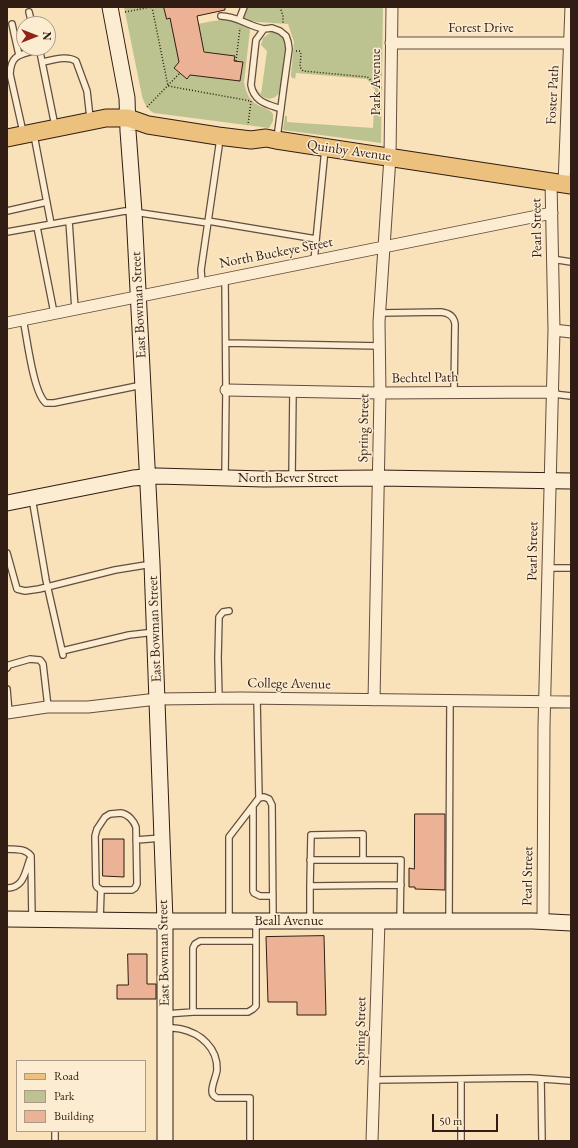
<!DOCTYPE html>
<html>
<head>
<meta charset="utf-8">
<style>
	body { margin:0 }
	#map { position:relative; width:578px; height:1148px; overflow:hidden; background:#f9e1ba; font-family:"EB Garamond",serif }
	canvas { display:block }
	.frame { position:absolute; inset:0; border:8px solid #311d13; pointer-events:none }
	.legend { position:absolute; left:16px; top:1060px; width:130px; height:72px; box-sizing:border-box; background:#fbecd2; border:1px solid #aa9986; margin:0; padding:5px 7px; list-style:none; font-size:12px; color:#311d13 }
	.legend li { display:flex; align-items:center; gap:8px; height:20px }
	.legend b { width:20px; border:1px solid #aa9986 }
	.north { position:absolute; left:16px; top:16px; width:40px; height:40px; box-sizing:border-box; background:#fbecd2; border:1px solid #aa9986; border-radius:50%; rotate:90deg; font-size:11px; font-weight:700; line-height:16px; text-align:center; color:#311d13 }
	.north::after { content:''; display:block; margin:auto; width:14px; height:18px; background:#8f2418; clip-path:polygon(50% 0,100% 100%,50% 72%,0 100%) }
	.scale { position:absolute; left:432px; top:1114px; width:66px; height:18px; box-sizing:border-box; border:2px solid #311d13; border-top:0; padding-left:5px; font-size:12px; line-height:14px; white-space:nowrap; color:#311d13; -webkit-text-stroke:3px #fbecd2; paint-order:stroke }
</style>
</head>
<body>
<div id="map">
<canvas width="578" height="1148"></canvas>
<div class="frame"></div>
<ul class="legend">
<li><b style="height:5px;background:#ecc07d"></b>Road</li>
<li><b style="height:11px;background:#bdc390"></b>Park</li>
<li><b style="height:11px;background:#ecb295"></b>Building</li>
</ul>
<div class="north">N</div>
<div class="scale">50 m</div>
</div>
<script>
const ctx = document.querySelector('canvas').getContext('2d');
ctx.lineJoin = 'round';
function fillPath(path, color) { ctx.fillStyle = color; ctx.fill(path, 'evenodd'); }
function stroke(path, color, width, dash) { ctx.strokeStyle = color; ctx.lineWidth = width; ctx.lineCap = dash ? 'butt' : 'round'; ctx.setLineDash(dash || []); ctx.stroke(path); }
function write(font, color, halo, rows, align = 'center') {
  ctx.font = font + ' "EB Garamond",serif'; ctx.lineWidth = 3; ctx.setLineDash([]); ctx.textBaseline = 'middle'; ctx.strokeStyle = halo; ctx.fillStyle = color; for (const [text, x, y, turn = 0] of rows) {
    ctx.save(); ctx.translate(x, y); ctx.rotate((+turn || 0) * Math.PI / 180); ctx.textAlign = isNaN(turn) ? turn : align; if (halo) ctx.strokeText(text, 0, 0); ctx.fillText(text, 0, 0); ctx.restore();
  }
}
const green = new Path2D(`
	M124,7h35l1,1h4l3,11 13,-3 -1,46 -5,6 13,11 3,-4 50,6 2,-19 -8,-1v-5l-28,-4 -3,-3 -5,-25c21,-4 32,-8 51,4l1,2 -6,52c2,12 6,20 18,25 4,1 8,3 11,7v7l-4,7 -115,-15c-7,-4 -10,-10 -12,-17z
	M248,7h135l-2,136 -98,-13 2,-14h2v6l86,6 2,-38 -8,-11 -71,-6 -1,6 -4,-2v-3l3,-32 -6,-18 -31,-2 -4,-1 -1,2 -9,-4z
	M271,32c22,-1 14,27 12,40 -1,6 0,16 -4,21 -7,11 -20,4 -24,-5l6,6 6,-43 -6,-6 2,-7z`);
const building = new Path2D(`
	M164,7h61v3l-28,6 7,36 31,4 -1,5 9,1 -3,19 -50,-6 -3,4 -13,-11 5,-6 -9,-44 -3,1z
	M415,814h30v76l-30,-1v-2h-6v-19l5,1z
	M103,839h21v38l-21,-1z
	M324,936l2,79h-29v-13h-29l-2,-65z
	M128,954h19v30h9v15h-39v-14h11z`);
const path = new Path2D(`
	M152,7l16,79 83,15 -3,24
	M280,7l3,9v7
	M125,12l26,-5
	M296,51h4l1,3 -1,13 3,4 64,6 2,1 7,9 6,1
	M236,61l4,-33
	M147,107l33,-34`);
const lane = new Path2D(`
	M29,12l3,12
	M221,16c16,0 27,10 43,13
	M239,20l5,-13
	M12,24l7,31
	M43,62c10,-2 24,-7 33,-1l11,30 3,27
	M23,132l-13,-58c1,-20 10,-19 27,-24l3,2 1,5 14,69
	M34,135l17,89
	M277,138l7,-53 5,-36 -1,-7 -2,-6 -6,-5 -8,-3 -8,1 -8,11 -5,45c3,17 16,19 30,24
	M7,211l40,-9
	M69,221l6,88
	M208,221l108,18
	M37,227l17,86
	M7,232l118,-21 9,1 74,11
	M552,259l19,3
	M314,261l11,-112
	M225,279l1,111 -1,87
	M202,283l-1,-13 18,-124v-8
	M380,313l61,-1c8,1 13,4 14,12l-1,68
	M23,319c4,18 10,74 23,84h8l88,-18
	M226,343l154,3
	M553,394l18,2
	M292,477l1,-86
	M32,498l14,82 17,75
	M7,553l10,36 8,2 14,-2 76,-19 37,-6
	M548,568h23
	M62,651l67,-16 26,-3
	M7,668l2,-3 21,-6 10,1 3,4 5,43
	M7,689l2,24
	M219,699l-1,-41 1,-41 4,-5 6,-1
	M259,798l5,-1 5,2 3,6 1,114
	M253,806v85l1,2 6,3h13
	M121,813c7,1 13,8 15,14l1,57 -2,4 -3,2h-31l-4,-3 -1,-2 -1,-49 2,-7 8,-12 5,-3z
	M136,840l26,-2
	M7,849c9,1 18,-1 24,7l1,63
	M310,860h53
	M7,888c17,0 18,-16 23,-29
	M100,920l1,-30
	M229,920v-83l30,-39 -2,-99
	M310,920v-34
	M449,920l1,-219
	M400,921l1,-61h-38v-26l-52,1 -1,51 91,-1
	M193,1012v-64l2,-4 5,-3h56
	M165,1014l28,-2h55l5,-3 3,-3v-85
	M165,1027c5,1 11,1 16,2 19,4 37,19 36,41 -1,7 -5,14 -5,21 0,4 2,5 5,7h33v43
	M461,1079v62
	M541,1079l1,62
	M375,1080l155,-2 41,3
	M55,1141v-10`);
const street = new Path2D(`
	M391,43h180
	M564,184l7,-177
	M7,323l545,-110
	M554,330l17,2
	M226,390l154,3 173,-1
	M374,700l6,-307 -1,-71 11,-165 2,-150
	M7,713l40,-6h41l69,-8 84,-1 330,4
	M543,921l1,-195 10,-396 -3,-148
	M372,1141l7,-220`);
const secondary = new Path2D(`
	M110,7l17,91 1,33 6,81 18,352 13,357v220
	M7,503l126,-25 24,-2 107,3 114,-1 193,3
	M7,919l158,2h368l38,2`);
const primary = new Path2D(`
	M7,138l99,-20h22l20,7 70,11 33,4 15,-2 10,2 295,45`);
const streetNames = [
	["Forest Drive",481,28],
	["Park Avenue",376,82,-90],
	["Foster Path",553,95,-87],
	["Quinby Avenue",349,151,8],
	["Pearl Street",537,228,-91],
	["North Buckeye Street",276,253,-11],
	["East Bowman Street",139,305,-93],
	["Bechtel Path",425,378,-1],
	["Spring Street",364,428,-89],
	["North Bever Street",288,478],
	["Pearl Street",533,551,-89],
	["East Bowman Street",155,629,-92],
	["College Avenue",289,684,1],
	["Pearl Street",528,876,-89],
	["Beall Avenue",289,921],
	["East Bowman Street",164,953,-91],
	["Spring Street",361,1031,-89]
];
fillPath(green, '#bdc390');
fillPath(building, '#ecb295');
stroke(building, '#311d13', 1);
stroke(lane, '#634e3d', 8);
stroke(street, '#634e3d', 13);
stroke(secondary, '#311d13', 17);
stroke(primary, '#311d13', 19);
stroke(path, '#311d13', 1.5, [1, 2]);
stroke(lane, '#fbecd2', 5.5);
stroke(street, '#fbecd2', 11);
stroke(secondary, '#fbecd2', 15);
stroke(primary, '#ecc07d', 17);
write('14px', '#311d13', '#fbecd2', streetNames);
</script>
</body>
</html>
